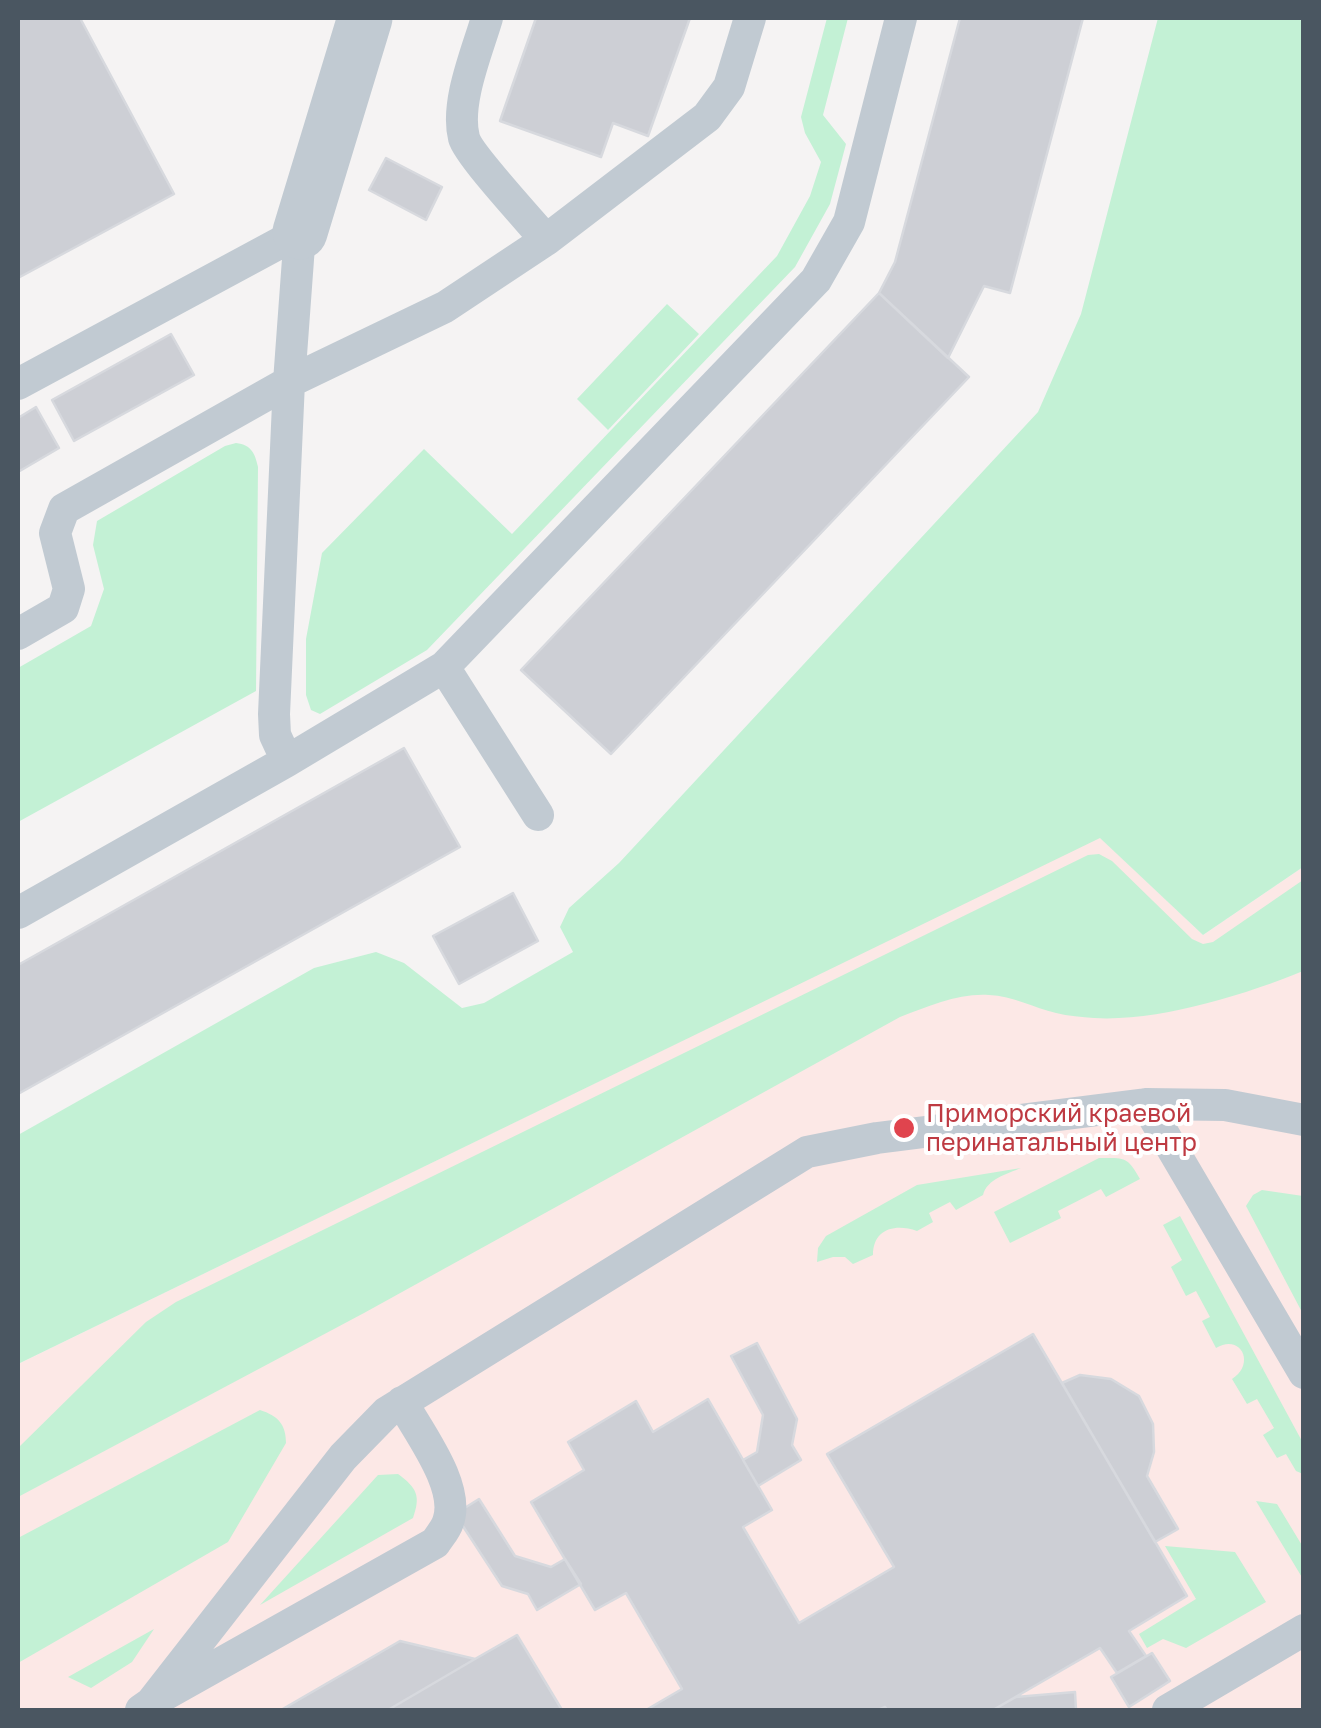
<!DOCTYPE html>
<html>
<head>
<meta charset="utf-8">
<style>
	body { margin:0 }
	#map { position:relative; width:1321px; height:1728px; overflow:hidden; background:#f5f3f3; font-family:"Golos Text",sans-serif }
	canvas { display:block }
	.frame { position:absolute; inset:0; border:20px solid #4a5661; pointer-events:none }
</style>
</head>
<body>
<div id="map">
<canvas width="1321" height="1728"></canvas>
<div class="frame"></div>
</div>
<script>
const ctx = document.querySelector('canvas').getContext('2d');
ctx.lineJoin = 'round';
function fillPath(path, color) { ctx.fillStyle = color; ctx.fill(path, 'evenodd'); }
function stroke(path, color, width, dash) { ctx.strokeStyle = color; ctx.lineWidth = width; ctx.lineCap = dash ? 'butt' : 'round'; ctx.setLineDash(dash || []); ctx.stroke(path); }
function write(font, color, halo, rows, align = 'center') {
  ctx.font = font + ' "Golos Text",sans-serif'; ctx.lineWidth = 8; ctx.setLineDash([]); ctx.textBaseline = 'middle'; ctx.strokeStyle = halo; ctx.fillStyle = color; for (const [text, x, y, turn = 0] of rows) {
    ctx.save(); ctx.translate(x, y); ctx.rotate((+turn || 0) * Math.PI / 180); ctx.textAlign = isNaN(turn) ? turn : align; if (halo) ctx.strokeText(text, 0, 0); ctx.fillText(text, 0, 0); ctx.restore();
  }
}
const medical = new Path2D(`
	M1100,837l103,98 100,-68v843h-1285v-346z`);
const green = new Path2D(`
	M827,18h21l-25,97 23,29 -16,60 -35,63 -368,383 -107,64 -9,-4 -5,-15v-56l16,-86 102,-104 88,85 265,-278 33,-60 11,-34 -16,-29 -4,-16z
	M1158,18h136l9,3v846l-100,68 -103,-97 -1082,526v-229l296,-167 62,-16 28,11 58,45 22,-5 89,-51 -13,-25 9,-19 50,-45 419,-451 43,-98z
	M667,304l32,30 -91,96 -31,-31z
	M236,443c16,2 19,11 22,24l-2,224 -238,131v-154l73,-42 13,-37 -11,-44 4,-24 128,-75z
	M1099,854l13,7 80,78 11,5 10,-2 90,-62v91c-58,24 -146,51 -209,47 -12,-1 -26,-2 -38,-5 -22,-5 -43,-17 -67,-18 -30,-2 -60,11 -89,22l-536,296 -346,184v-49l128,-126 30,-20 912,-447z
	M1099,1158c26,0 28,-2 41,21l-34,18 -5,-8 -43,22 3,7 -51,25 -16,-31z
	M1021,1168c-14,6 -34,11 -38,27l-27,15 -6,-8 -21,11 4,9 -16,9c-22,-8 -44,-2 -44,24l-20,9 -8,-7h-12l-16,5 1,-14 8,-12 91,-51z
	M1262,1190l41,6v118l-57,-108 7,-11z
	M1180,1216l123,227v31l-7,-3 -10,-17 -9,4 -14,-23 11,-7 -17,-29 -10,5 -15,-25c24,-15 9,-46 -16,-31l-14,-27 8,-4 -14,-26 -10,5 -15,-29 11,-7 -19,-35z
	M260,1410c18,6 26,14 26,33l-58,99 -210,121v-125z
	M398,1474c19,14 23,22 15,44l-153,87 118,-130z
	M1256,1501l21,3 26,43v32z
	M1165,1546l70,6 31,50 -80,46 -23,-9 -16,9 -8,-14 57,-35z
	M154,1629l-22,33 -41,26 -23,-11z`);
const building = new Path2D(`
	M18,18h62l94,176 -156,84z
	M536,18h154l-42,118 -35,-13 -12,34 -101,-36z
	M960,18h123l-73,275 -26,-7 -36,72 -69,-65 16,-31z
	M386,158l56,29 -16,33 -57,-30z
	M879,293l90,84 -358,377 -90,-84z
	M171,334l23,41 -120,66 -22,-41z
	M36,407l23,41 -41,24v-54z
	M404,748l56,99 -442,247v-129z
	M513,893l25,48 -79,43 -26,-48z
	M1033,1334l154,262 -58,35 17,25 -29,17 -17,-25 -107,62h-106l-2,-3 -7,3h-232l36,-21 -56,-96 -31,17 -64,-108 53,-32 -16,-28 68,-41 17,31 55,-33 64,111 -29,17 56,96 95,-56 -67,-113z
	M757,1343l40,76 -5,26 9,15 -43,26 -15,-26 14,-8 6,-37 -32,-59z
	M1080,1375l31,4 28,17 14,28 1,28 -7,24 31,53 -23,13 -93,-159z
	M479,1499l36,57 36,11 14,-8 16,25 -44,26 -9,-16 -26,-8 -47,-72z
	M517,1635l45,75h-174l87,-51z
	M400,1641l75,18 -87,51h-107z
	M1152,1653l18,28 -41,26 -18,-30z
	M1075,1692l1,18h-83l23,-13z`);
const service = new Path2D(`
	M487,18c-10,34 -32,85 -23,120 4,16 67,84 82,102
	M300,232l-11,150 -15,332 1,21 12,26 157,-94 372,-387 33,-58 52,-204
	M18,384l282,-152
	M18,634l45,-26 6,-19 -14,-56 9,-24 225,-127 156,-75 101,-67 161,-123 22,-30 21,-69
	M444,667l94,148
	M18,913l269,-152
	M1146,1104l158,269
	M166,1694l269,-151c4,-6 11,-14 13,-21 13,-35 -29,-89 -46,-120
	M141,1710l10,-7 192,-246 44,-45 420,-260 70,-14 269,-34 79,1 79,15
	M1168,1710l136,-80`);
const minor = new Path2D(`
	M300,232l65,-214`);
const markers = [
	[904,1128,12,"#e0444e"]
];
const healthNames = [
	["Приморский краевой",926,1114],
	["перинатальный центр",926,1143]
];
fillPath(medical, '#fce8e6');
fillPath(green, '#c3f1d5');
fillPath(building, '#cdcfd5');
stroke(building, '#d7d9de', 2.5);
stroke(service, '#c1cad2', 32);
stroke(minor, '#c1cad2', 55);
for (const [x, y, r, color] of markers) { const dot = new Path2D(); dot.arc(x, y, r, 0, 2 * Math.PI); ctx.fillStyle = color; ctx.fill(dot); stroke(dot, '#fff', 4); }
write('25px', '#be3a42', '#fff', healthNames, 'left');
</script>
</body>
</html>
